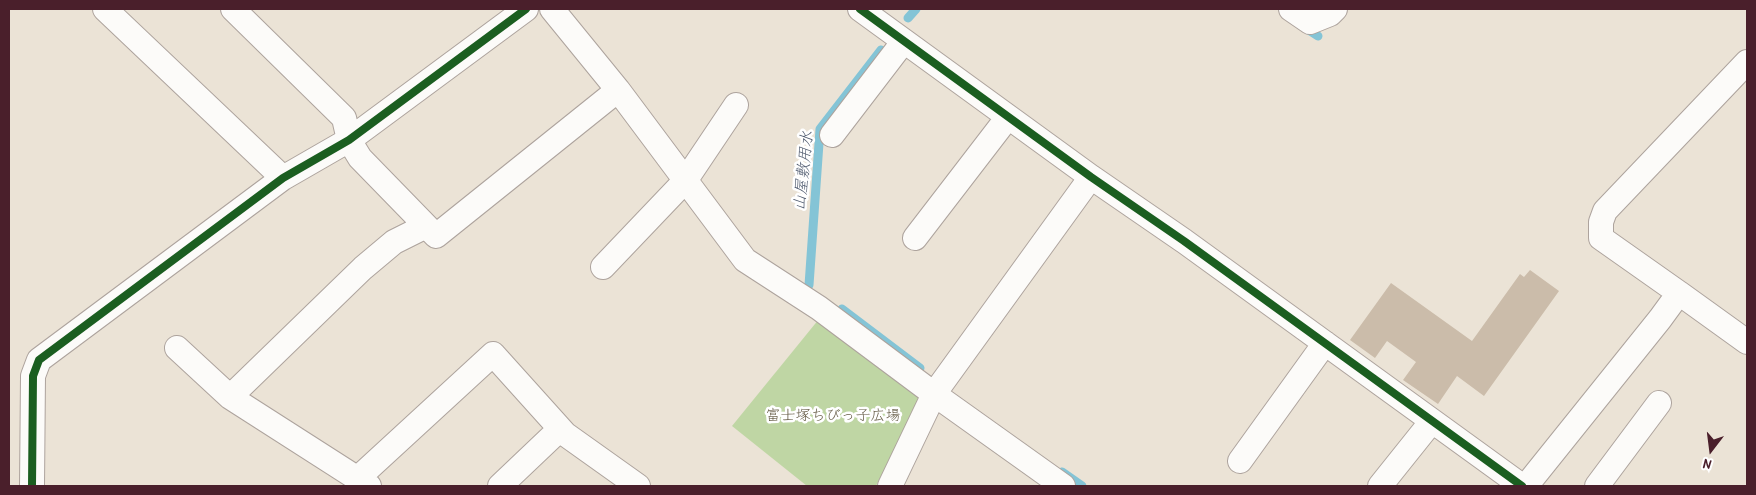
<!DOCTYPE html>
<html>
<head>
<meta charset="utf-8">
<style>
	body { margin:0 }
	#map { position:relative; width:1756px; height:495px; overflow:hidden; background:#ebe3d6; font-family:"Patrick Hand",sans-serif }
	canvas { display:block }
	.frame { position:absolute; inset:0; border:10px solid #4a1f2b; pointer-events:none }
	.north { position:absolute; left:1686px; top:425px; width:50px; height:50px; -webkit-text-stroke:4px #fff; paint-order:stroke; rotate:195deg; font-size:14px; font-weight:700; line-height:20px; text-align:center; color:#4a1f2b }
	.north::after { content:''; display:block; margin:auto; width:18px; height:22px; background:#4a1f2b; clip-path:polygon(50% 0,100% 100%,50% 72%,0 100%) }
</style>
</head>
<body>
<div id="map">
<canvas width="1756" height="495"></canvas>
<div class="frame"></div>
<div class="north">N</div>
</div>
<script>
const ctx = document.querySelector('canvas').getContext('2d');
ctx.lineJoin = 'round';
function fillPath(path, color) { ctx.fillStyle = color; ctx.fill(path, 'evenodd'); }
function stroke(path, color, width, dash) { ctx.strokeStyle = color; ctx.lineWidth = width; ctx.lineCap = dash ? 'butt' : 'round'; ctx.setLineDash(dash || []); ctx.stroke(path); }
function write(font, color, halo, rows, align = 'center') {
  ctx.font = font + ' "Patrick Hand","Klee One",sans-serif'; ctx.lineWidth = 5; ctx.setLineDash([]); ctx.textBaseline = 'middle'; ctx.strokeStyle = halo; ctx.fillStyle = color; for (const [text, x, y, turn = 0] of rows) {
    ctx.save(); ctx.translate(x, y); ctx.rotate((+turn || 0) * Math.PI / 180); ctx.textAlign = isNaN(turn) ? turn : align; if (halo) ctx.strokeText(text, 0, 0); ctx.fillText(text, 0, 0); ctx.restore();
  }
}
const green = new Path2D(`
	M819,319l95,69 5,12 -43,86h-69l-75,-60z`);
const stream = new Path2D(`
	M908,18l8,-9
	M1304,27l14,9
	M809,285l11,-156 61,-79
	M842,309l78,59
	M1062,472l20,14`);
const building = new Path2D(`
	M1530,270l29,21 -75,105 -27,-20 -19,28 -35,-24 13,-18 -29,-21 -12,17 -25,-18 41,-57 81,58 48,-67 4,3z`);
const minor = new Path2D(`
	M105,9l178,169
	M233,9l111,109 5,22 11,18 76,78 182,-146
	M552,9l66,81 127,170 74,48 115,86 129,92
	M860,9l231,168 93,64 338,245
	M1291,9l19,13 20,-8 5,-5
	M832,135l72,-94
	M915,238l93,-121
	M603,267l82,-86 51,-76
	M1679,293l-78,-55v-16l4,-11 142,-149
	M177,348l53,49 139,89
	M230,397l133,-129 31,-26 32,-16
	M1240,461l85,-118
	M357,479l136,-125 72,80 73,52
	M32,486l1,-110 6,-16 244,-182 66,-38 177,-131
	M500,486l60,-57
	M890,486l44,-92 157,-217
	M1380,486l52,-65
	M1526,486l134,-167 19,-26 68,49
	M1597,486l62,-83`);
const cycleway = new Path2D(`
	M860,9l231,168 93,64 338,245
	M32,486l1,-110 6,-16 244,-182 66,-38 177,-131`);
const parkNames = [
	["富士塚ちびっ子広場",833,416]
];
const waterNames = [
	["山屋敷用水",804,171,-84]
];
fillPath(green, '#bfd6a4');
stroke(stream, '#84c4d6', 9);
fillPath(building, '#cbbcaa');
stroke(minor, '#ada39d', 26);
stroke(minor, '#fcfbf9', 24);
stroke(cycleway, '#1b5e20', 8);
write('15px', '#665c47', '#fff', parkNames);
write('italic 16px', '#505b6f', '#fff', waterNames);
</script>
</body>
</html>
